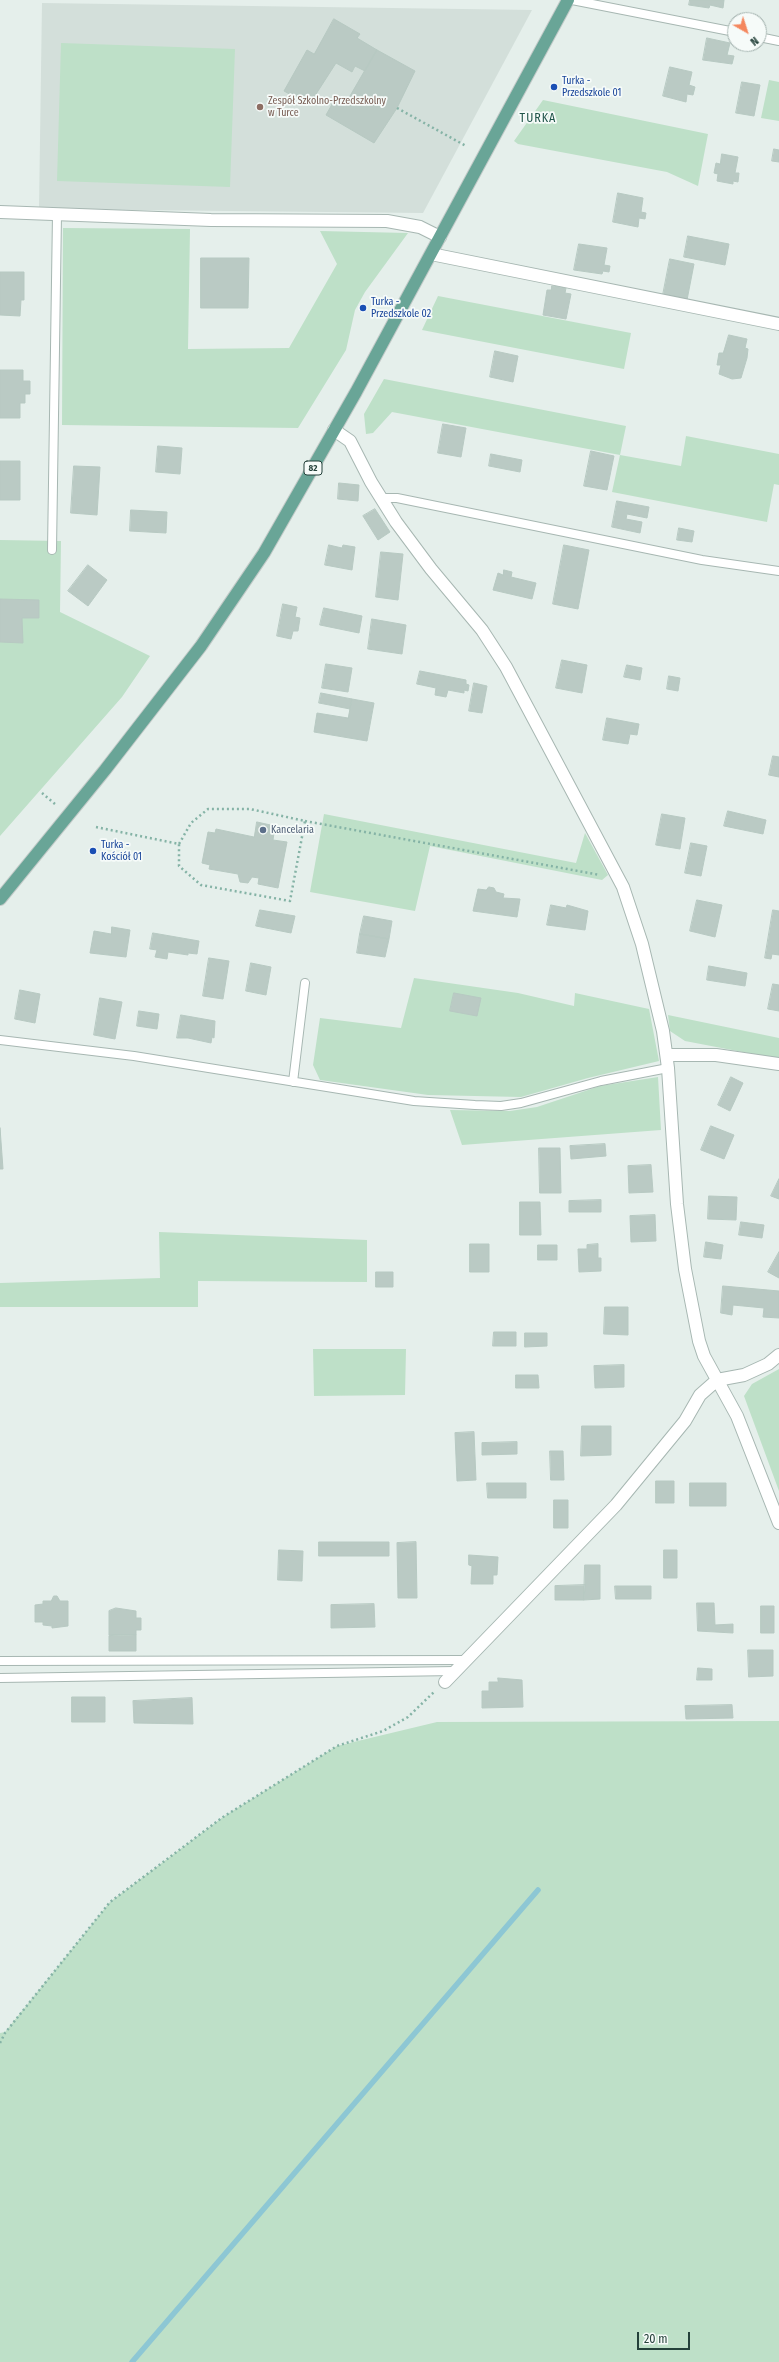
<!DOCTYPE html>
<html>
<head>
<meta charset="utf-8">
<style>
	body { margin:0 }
	#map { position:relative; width:779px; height:2362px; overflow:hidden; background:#e5efeb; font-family:"Fira Sans Condensed",sans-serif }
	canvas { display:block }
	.north { position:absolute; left:727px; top:12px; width:40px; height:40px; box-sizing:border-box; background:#f6fbf9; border:1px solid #a2b1ad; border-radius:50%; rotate:141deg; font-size:11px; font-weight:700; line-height:16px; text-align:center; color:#24413a }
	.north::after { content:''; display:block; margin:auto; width:14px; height:18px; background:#f4875e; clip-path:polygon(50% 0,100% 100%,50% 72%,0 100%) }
	.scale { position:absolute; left:637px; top:2332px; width:53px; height:18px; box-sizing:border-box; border:2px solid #24413a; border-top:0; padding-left:5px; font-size:12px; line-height:14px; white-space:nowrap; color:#24413a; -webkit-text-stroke:3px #f6fbf9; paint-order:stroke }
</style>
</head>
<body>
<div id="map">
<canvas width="779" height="2362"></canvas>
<div class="north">N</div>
<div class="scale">20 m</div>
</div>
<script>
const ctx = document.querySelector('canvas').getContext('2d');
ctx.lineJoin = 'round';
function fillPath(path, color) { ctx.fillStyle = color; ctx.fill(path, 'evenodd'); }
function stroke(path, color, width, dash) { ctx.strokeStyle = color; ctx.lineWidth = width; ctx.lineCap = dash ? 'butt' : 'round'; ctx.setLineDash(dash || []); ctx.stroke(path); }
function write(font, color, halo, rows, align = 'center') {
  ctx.font = font + ' "Fira Sans Condensed",sans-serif'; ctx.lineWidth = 3.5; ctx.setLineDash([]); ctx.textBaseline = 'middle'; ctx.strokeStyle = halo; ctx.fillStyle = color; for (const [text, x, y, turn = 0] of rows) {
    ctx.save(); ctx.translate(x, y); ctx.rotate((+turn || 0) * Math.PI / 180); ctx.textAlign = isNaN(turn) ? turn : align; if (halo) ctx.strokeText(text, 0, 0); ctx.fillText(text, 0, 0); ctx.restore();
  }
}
const built = new Path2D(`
	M42,3l490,7 -109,203 -384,-4z`);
const green = new Path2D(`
	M61,43l174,6 -5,138 -173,-6z
	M769,80l10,2v39l-18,-3z
	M543,100l165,34 -10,52 -31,-14 -149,-28 -4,-3z
	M63,228l127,1 -2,120 101,-1 48,-84 -17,-33 88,2 -43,59 -10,18 -9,40 -48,78 -236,-3z
	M438,296l193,37 -7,36 -202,-39z
	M384,379l242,47 -6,29 61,11 5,-30 93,18v31l-5,-1 -7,38 -155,-30 8,-37 -228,-43 -19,21 -7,1 -2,-20z
	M0,540l61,1 -1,71 90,44 -28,41 -122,139z
	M324,814l252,49 9,-30 23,42 -6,5 -172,-34 -15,65 -105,-19z
	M414,978l104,15 56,13 1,-13 74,16 10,52 -71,17 -67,19 -93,-2 -108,-15 -7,-15 7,-47 81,10z
	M668,1015l111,23v21l-94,-18 -15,-10z
	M658,1077l3,53 -199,15 -12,-35 60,1 27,-4 63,-21z
	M159,1232l208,8v42l-169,-1v26h-198v-24l160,-5z
	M313,1349h93l-1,46 -91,1z
	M779,1369v122l-35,-95 8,-12z
	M779,1721v641h-779v-329l5,-1 105,-130 113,-85 114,-71 100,-24z`);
const stream = new Path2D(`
	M132,2362l406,-472`);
const building = new Path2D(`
	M690,0h34l-1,8 -13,-3 -1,3 -20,-3z
	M334,19l26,15 -3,4 20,12 -12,21 -10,-5 -3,6 -16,-9 -27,42 -25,-14 23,-41 7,4z
	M707,38l23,5 -3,12 7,1 -2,8 -29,-4z
	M377,50l38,21 -18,37 -23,35 -48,-28 9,-16 10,5z
	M670,67l22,5 -3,13 6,2 -2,8 -6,-1 -1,8 -23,-6z
	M742,82l18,3 -6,31 -18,-3z
	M774,149l5,1v12l-7,-1z
	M722,154l16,3 -3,16h4l-1,9 -5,-1v3l-16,-3 1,-7 -4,-1 2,-10 4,1z
	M618,193l25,5 -2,14 5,1 -1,6 -6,-1 -1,9 -25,-5z
	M688,236l41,8 -4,21 -41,-8z
	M579,244l28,4 -3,17 6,1 -1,6 -6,-1 -1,3 -28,-4z
	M201,258h48l-1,50h-47z
	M670,259l24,5 -7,36 -24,-5z
	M0,272h24v28h-3l-1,16 -20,-1z
	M552,286l14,2 -1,5 6,1 -5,25 -23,-4 4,-25h4z
	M729,335l18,4 -2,9 3,1 -1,9 -6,20 -9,1 -13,-5 2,-9h-4l2,-12h4z
	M495,351l23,5 -5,26 -23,-5z
	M0,370h23v11h7v13h-5v9h-5v15h-20z
	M443,424l23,4 -5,29 -23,-4z
	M158,446l24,2 -2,26 -24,-2z
	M591,451l23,5 -7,34 -23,-4z
	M491,454l31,6 -2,12 -31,-6z
	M0,461h20v39h-20z
	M74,466l26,1 -3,48 -26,-2z
	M339,483l20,2 -1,16 -20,-2z
	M617,501l32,6 -2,11 -20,-4 -1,5 16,3 -2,11 -28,-6z
	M375,509l15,23 -12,8 -15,-24z
	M131,510l36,2 -1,21 -36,-2z
	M679,528l15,3 -2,11 -15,-2z
	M329,545l13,3 1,-3 12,2 -3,23 -27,-5z
	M564,545l25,5 -11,59 -25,-5z
	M381,552l22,2 -5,46 -22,-3z
	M88,565l19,15 -19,26 -20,-15z
	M504,570l8,2 -1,5 25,6 -4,16 -39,-9 5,-17 5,2z
	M0,599l39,1v18h-17l1,25 -23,-1z
	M283,604l14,3 -2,10 5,1 -2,13h-5l-2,8 -14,-3z
	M324,608l38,8 -3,17 -39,-8z
	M372,619l34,6 -4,29 -34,-5z
	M562,660l25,5 -5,28 -26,-5z
	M326,664l26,4 -4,24 -26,-4z
	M627,665l15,3 -2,12 -16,-3z
	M420,671l46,9v4l3,1 -1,6 -4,-1v3l-16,-3 -2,7 -11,-2 1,-7 -19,-4z
	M669,676l11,2 -2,13 -11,-2z
	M474,683l13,3 -5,27 -13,-2z
	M321,693l31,6 -2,10 -31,-6z
	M352,699l22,4 -7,38 -53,-9 3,-19 31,5z
	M607,718l32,6 -2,11 -7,-1 -2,10 -25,-4z
	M773,756l6,1v20l-10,-2z
	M728,811l38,9 -3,14 -39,-8z
	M662,814l23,4 -5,31 -24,-4z
	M257,822l18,4 -2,14 14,2 -9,46 -20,-4 1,-6 -7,-1 -4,6 -8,-1 -2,-8 -29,-5 1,-4 -8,-2 6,-31 7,1 1,-4 38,8z
	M691,843l16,3 -6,30 -16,-3z
	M489,887l5,1 2,4 8,2 -1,4 17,1 -3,18 -44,-6 5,-22 8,1z
	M697,900l25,5 -7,32 -25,-6z
	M551,905l15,3 1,-3 21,6 -3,19 -38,-5z
	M260,910l35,6 -4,17 -35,-7z
	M773,910l6,1v44l-7,-1 -1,5 -6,-1z
	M364,916l28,5 -3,18 -29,-5z
	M112,927l18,3 -4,27 -36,-4 4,-22 17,3z
	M153,933l46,8 -2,13 -9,-1v2l-20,-3 -1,7 -12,-2 2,-7 -7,-1z
	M360,934l29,5 -4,18 -28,-4z
	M209,958l20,3 -6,38 -20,-3z
	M251,963l20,4 -5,28 -20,-4z
	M709,966l38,7 -2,13 -38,-6z
	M773,984l6,1v26l-11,-2z
	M20,990l20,4 -5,29 -20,-4z
	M454,993l27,5 -4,18 -27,-5z
	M100,998l22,4 -7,37 -21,-4z
	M139,1011l20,3 -2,15 -20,-3z
	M181,1015l34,6 -1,17 -2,-1 -1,6 -23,-5h-11z
	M731,1077l12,6 -13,28 -12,-6z
	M711,1126l23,9 -10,24 -23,-9z
	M0,1128l3,41h-3z
	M605,1144l1,12 -35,3 -1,-13z
	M539,1148h21l1,45h-21z
	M651,1165l2,27 -24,1 -1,-27z
	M779,1179v20l-8,-3z
	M709,1196l28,1 -1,23 -28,-1z
	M601,1200v12h-32v-11z
	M520,1202h20l1,33h-21z
	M655,1215l1,26 -25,1 -1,-26z
	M741,1222l23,3 -2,13 -23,-3z
	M706,1242l17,3 -2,14 -17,-2z
	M470,1244h19v28h-19z
	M598,1244v14h3v13l-22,1 -1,-23h9v-4z
	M538,1245h19v15h-19z
	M779,1252v26l-11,-6z
	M376,1272h17v15h-17z
	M723,1286l56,5v27l-16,-1 1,-9 -31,-3 -1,10 -11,-2z
	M605,1307h23v28l-24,-1z
	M494,1332h22v14h-23z
	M525,1333h22v13l-22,1z
	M624,1365v22l-29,1 -1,-22z
	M516,1375h22l1,13h-23z
	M582,1426h29v29l-30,1z
	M474,1432l2,48 -19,1 -2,-48z
	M517,1442v12l-35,1v-12z
	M550,1451h13l1,29h-13z
	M656,1481h18v22h-18z
	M487,1483h39v15h-38z
	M690,1483h36v23h-36z
	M554,1500h14v28h-14z
	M319,1542h70v14h-70z
	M416,1542l1,56h-19l-1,-55z
	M279,1550l24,1 -1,30 -24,-1z
	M664,1550h13v28h-13z
	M469,1555l29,2 -1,18h-4v9h-22l1,-18 -3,-1z
	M585,1565h15v34l-16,1z
	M585,1585l-1,15h-29v-14z
	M615,1586h36v13h-35z
	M54,1596h3l3,5h8v25l-16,2v-2l-9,-1v-3h-8v-17l8,-1v-3h8z
	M697,1603h17l1,22 18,-1v9l-35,-2z
	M374,1604l1,23 -44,1v-23z
	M761,1606h13v27h-13z
	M116,1608l20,3v7h5v12h-5v5h-27v-24z
	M136,1635v16h-27v-15z
	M748,1650h25v26l-24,1z
	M698,1668l14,1v11h-15z
	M498,1678l24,2 1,27 -41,1v-17h7v-9h9z
	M72,1697h33v25h-33z
	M192,1698l1,26 -59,-1 -1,-22z
	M732,1705l1,13 -47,1 -1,-13z`);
const path = new Path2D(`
	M397,108l69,38
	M42,793l13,11
	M305,821l295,54
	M96,827l83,17v22l22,19 89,16 15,-80 -55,-12h-42l-17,14 -12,21
	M0,2043l5,-10 105,-131 113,-85 114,-71 46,-15 25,-14 27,-26`);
const service = new Path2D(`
	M572,0l163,32
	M759,37l20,4
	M381,498h16l305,62 77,11
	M52,550l5,-336
	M0,1040l134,16 280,45 61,4 26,1 20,-3 80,-22 67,-13
	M293,1082l12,-99
	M0,1661l466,-1
	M0,1678l455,-7`);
const minor = new Path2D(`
	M0,212l211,8 176,1 33,6 20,10
	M431,254l348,70
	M334,430l16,11 21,41 25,40 35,47 51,61 24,37 117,220 19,57 21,87 5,37 9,136 8,65 14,72 5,15 33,60 42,107
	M667,1055h49l63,9
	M445,1682l171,-177 69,-84 15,-26 17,-15 27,-5 24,-11 11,-9`);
const primary = new Path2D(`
	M0,899l105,-129 96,-124 63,-93 92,-161 212,-392`);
const markers = [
	[554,87,4,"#1a4fb4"],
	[260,107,4,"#8d6e63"],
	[363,308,4,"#1a4fb4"],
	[263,830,4,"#5c6f8a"],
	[93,851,4,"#1a4fb4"]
];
const shields = [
	[313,468,18]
];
const shieldNames = [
	["82",313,468]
];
const transitNames = [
	["Turka -",562,81],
	["Przedszkole 01",562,93],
	["Turka -",371,302],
	["Przedszkole 02",371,314],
	["Turka -",101,845],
	["Kościół 01",101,857]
];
const educationNames = [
	["Zespół Szkolno-Przedszkolny",268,101],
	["w Turce",268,113]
];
const serviceNames = [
	["Kancelaria",271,830]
];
const quarterNames = [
	["TURKA",538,119]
];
fillPath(built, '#d3dfda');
fillPath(green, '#bee0c8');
stroke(stream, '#8dc7d4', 5.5);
fillPath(building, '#bacac4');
stroke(building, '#b7c9c2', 1);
stroke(service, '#a7b7b2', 10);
stroke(minor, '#a7b7b2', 14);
stroke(primary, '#c2cac8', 14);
stroke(path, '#85b3a6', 2.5, [2, 3]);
stroke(service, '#fff', 8);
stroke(minor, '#fff', 12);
stroke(primary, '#69a597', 12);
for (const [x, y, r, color] of markers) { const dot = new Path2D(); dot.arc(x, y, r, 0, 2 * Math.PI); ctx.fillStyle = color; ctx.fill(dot); stroke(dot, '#f6fbf9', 1.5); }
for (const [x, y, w] of shields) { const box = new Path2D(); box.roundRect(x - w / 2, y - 7, w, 14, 3); ctx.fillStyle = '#f6fbf9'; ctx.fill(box); stroke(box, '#24413a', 1); }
write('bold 9px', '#24413a', null, shieldNames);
write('10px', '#164399', '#f6fbf9', transitNames, 'left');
write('10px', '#785e54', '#f6fbf9', educationNames, 'left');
write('10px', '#4e5e75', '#f6fbf9', serviceNames, 'left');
ctx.letterSpacing = '1px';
write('12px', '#1f5449', '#f6fbf9', quarterNames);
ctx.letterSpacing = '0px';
</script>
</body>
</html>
